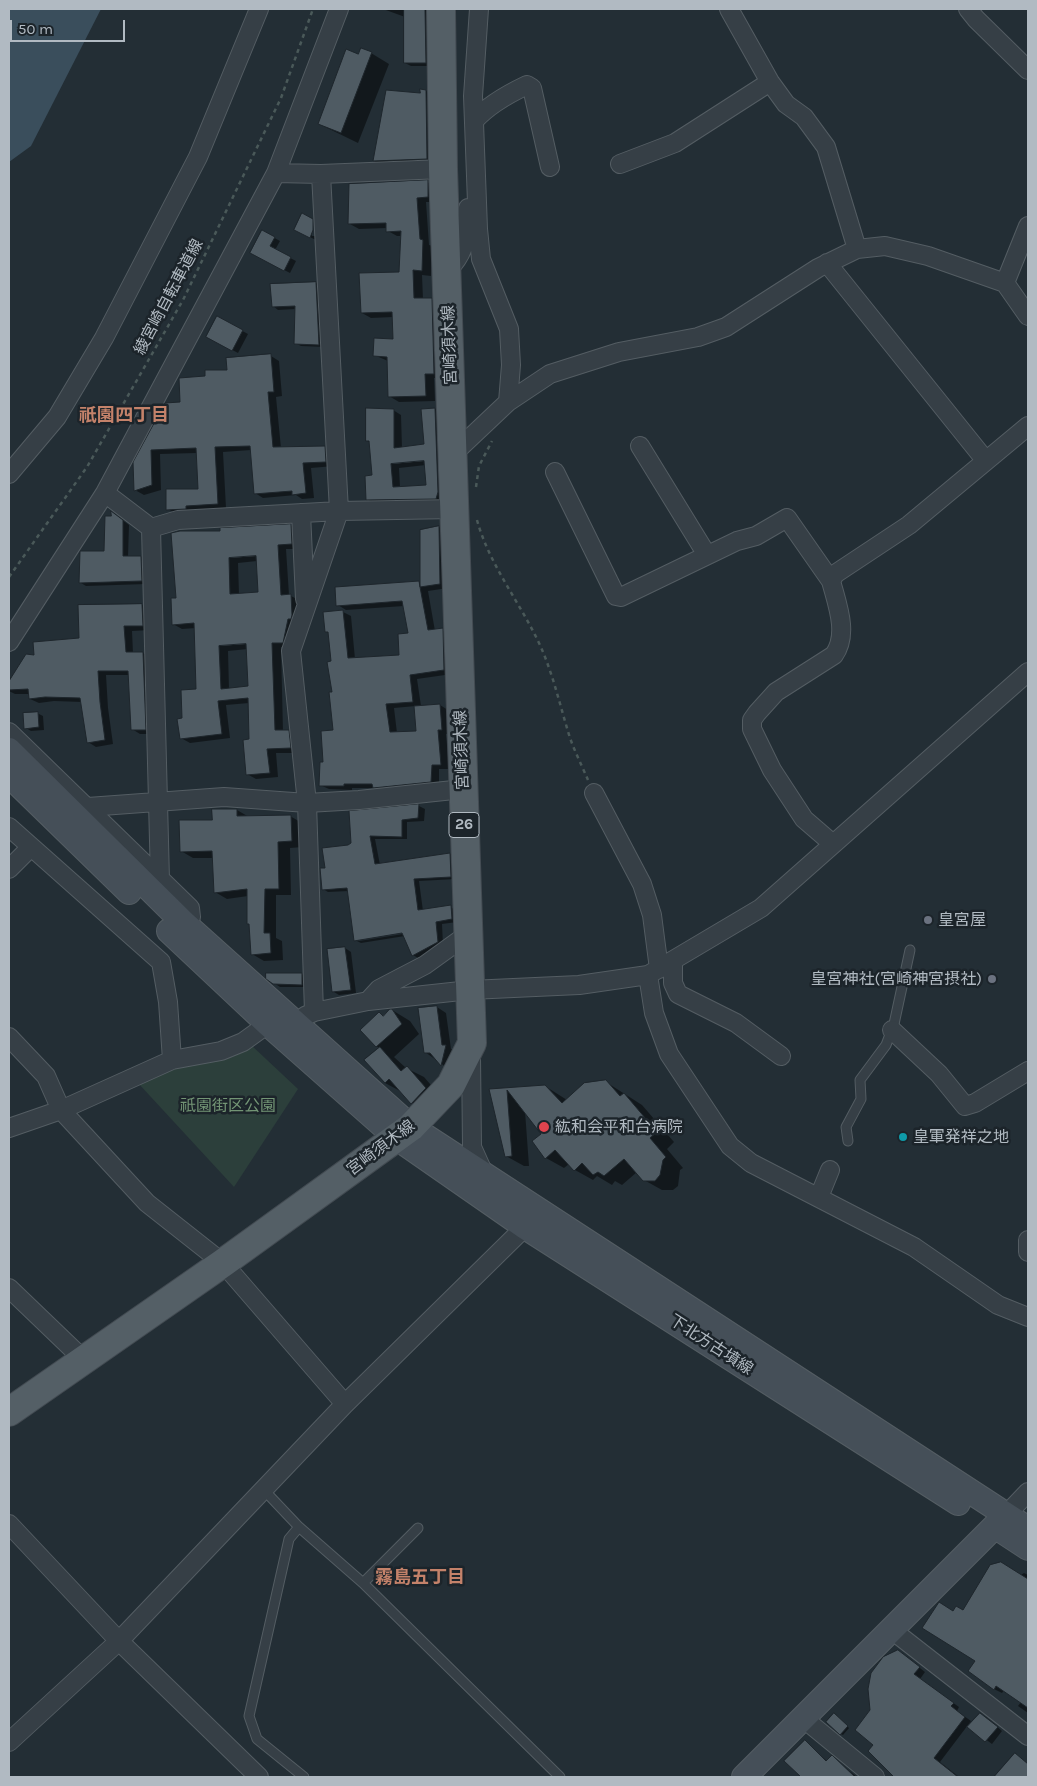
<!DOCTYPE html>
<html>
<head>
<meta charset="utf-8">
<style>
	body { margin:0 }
	#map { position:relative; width:1037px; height:1786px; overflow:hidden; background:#232e35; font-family:Karla,sans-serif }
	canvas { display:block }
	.frame { position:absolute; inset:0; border:10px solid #b1bac2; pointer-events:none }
	.scale { position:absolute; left:10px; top:20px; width:115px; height:22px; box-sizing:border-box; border:2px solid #b1bac2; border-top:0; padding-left:6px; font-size:15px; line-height:18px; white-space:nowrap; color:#b1bac2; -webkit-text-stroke:4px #1c242a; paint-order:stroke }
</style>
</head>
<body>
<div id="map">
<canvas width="1037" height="1786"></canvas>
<div class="frame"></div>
<div class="scale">50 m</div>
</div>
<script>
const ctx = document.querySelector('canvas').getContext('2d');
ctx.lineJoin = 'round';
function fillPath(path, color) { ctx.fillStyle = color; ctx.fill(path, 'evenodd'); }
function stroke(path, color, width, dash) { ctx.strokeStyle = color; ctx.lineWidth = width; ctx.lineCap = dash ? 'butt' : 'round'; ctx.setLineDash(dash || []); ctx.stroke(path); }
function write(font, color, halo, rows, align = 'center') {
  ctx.font = font + ' Karla,"Noto Sans JP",sans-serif'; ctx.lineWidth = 5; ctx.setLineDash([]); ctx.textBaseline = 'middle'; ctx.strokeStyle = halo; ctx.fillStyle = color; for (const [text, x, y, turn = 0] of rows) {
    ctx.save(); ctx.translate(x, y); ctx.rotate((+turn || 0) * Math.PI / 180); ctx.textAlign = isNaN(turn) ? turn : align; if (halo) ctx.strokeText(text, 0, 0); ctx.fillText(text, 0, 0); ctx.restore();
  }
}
const green = new Path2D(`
	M250,1044l48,45 -64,98 -96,-104 35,-16z`);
const water = new Path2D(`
	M9,9h92l-70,137 -22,16z`);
const shadow = new Path2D(`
	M383,9h49l-1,57h-20l-6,-3v-46z
	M371,53l18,11 -31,79 -39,-19 40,-69z
	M426,91l18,10 1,68 -53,2 -18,-10 47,-66z
	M427,182l10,5v15h-11l3,43 4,1 -2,30 -9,-1 1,24h8l10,5 2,74h-9l1,23 -36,1 -10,-6 -1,-35 -14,-6 20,-14 -1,-24 -22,1 -9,-5 38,-40 2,-37h-5l-9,-5 -1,-3 -28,1 -9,-5z
	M312,220v16h3l-1,-15 4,2 1,11 -3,6 -15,-7z
	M262,231l18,10 -5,9 21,11 -6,12 -33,-17z
	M316,283l5,3 4,61 -24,-1 -6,-3 1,-34 -18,1 -5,-4z
	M218,318l30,16 -10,19 -30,-16z
	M271,356l8,5 3,35 -6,1 5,51h44l8,5 1,13 -23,2 3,30 -12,1 -6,-4 -33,3 -8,-5 -4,-43 -28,2 3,56 -32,2v3l-18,1 -8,-5 31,-19 -2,-37 -37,1 1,36 -17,5 -9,-5v-27l46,-59 25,-27z
	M435,409l8,5 1,89 -68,1 -9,-5 6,-22 -3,-35 -3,-1 26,-31 8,5 1,33 24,-3zM426,465l2,21 -28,1 -1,-19z
	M117,516l12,9 -1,32h13l5,3 1,24 -61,2 -5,-3 25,-31z
	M291,526l8,5 1,18h-14l3,46 10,5 -8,47h-10l2,85h5l9,5 2,16h-23l2,24 -22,2 -9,-5 3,-34 -1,-37 -23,2 4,33 -40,5 -9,-5 2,-19 15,-29 -2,-62 -14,1 -9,-5 4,-25 44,-67zM257,561l2,32 -20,1 -1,-31zM248,649l1,39 -20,1 -1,-38z
	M439,527l8,5 1,56 -20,3 7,40 7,-1 8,4 2,40 -35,5 4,27 19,-1 8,5 2,24h-4l3,35h-10v17l-57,6 -7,-4h-23v2l-23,-1 -9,-4 14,-53 -4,-99 -4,-2 17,-19 8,4 4,43 45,-3 9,-22 -5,-28 -58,4 -8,-5 81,-23 3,2zM416,706l1,26 -20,1 -3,-25z
	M142,605l8,5 1,20 -19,1 1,22h10l8,5 2,76h-13l-8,-5 -3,-54h-23l2,33 5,36 -17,3 -8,-5 -6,-40 -28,-1 -15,2 -9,-4v-5h-15l-6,-3v-12l27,-22 45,-18z
	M37,713l6,3 1,14 -13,1 -5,-3z
	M419,806l6,3 -1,12 -17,1v17h-32l5,26 70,-11 5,3 1,22 -37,2 4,30 27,-4 6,3 1,12 -15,2 1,21 -25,13 -5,-3 -8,-19 -44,7 -6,-3 -6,-49 -21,1 -5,-3 3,-20 26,-26 -2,-31zM408,931l1,2 -50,8v-2z
	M237,810l12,7 41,-1 12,7 1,24 -13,1 1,47h-15v43l6,3 1,19 -19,1 -12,-7 -4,-58 -21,3 -12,-7 -2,-34h-20l-12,-7 33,-29z
	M345,948l6,4 5,41 -17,2 -5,-3z
	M302,974l5,3 1,10h-28l-6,-4z
	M437,1007l9,6 5,36 4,2 -5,19 -25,-18z
	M392,1010l18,11 9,13 -25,23 12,11 18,9 19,22 -13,14 -18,-10 -10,-11 -17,-9 -5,-35 -4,-2 4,-32 4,3z
	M606,1082l36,23 32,37 -7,7 16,19 -3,2 -2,16 -5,4h-11l-18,-10 -7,-8 -15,13 -7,-4 -3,4 -15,-9 -4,4 -18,-10 -6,-6 -5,4 -18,-10 -12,-16 9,-8 -18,-23 4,55h-5l-18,-10 -16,-66 55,-4 22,14z
	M1024,1573l4,2v54l-7,12 7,7v65l-10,-7 3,-4 -17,-12 -2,3 -8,-4 -17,-29 -24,-48h11z
	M898,1651l27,21 -5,7 39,28 -2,4 14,10 -31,41 19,15h-63l-9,-7 -13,-25 -2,-35z
	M836,1716l13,12 -6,7 -2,-1z
	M986,1717l16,14 -10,13 -23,-17z
	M805,1742l22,19 5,-4 25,20h-54l-17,-16z`);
const building = new Path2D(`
	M404,9h21l1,54h-22z
	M361,48l11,4 -31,81 -23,-9 28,-75 12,5z
	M420,89l6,1 1,69 -54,2 13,-71 34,3z
	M428,180v17l-11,1 3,41 3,1 -1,31 -9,-1 1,28h18l2,76h-9l1,22 -38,1 -1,-40 -14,-1 1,-18 19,1 -1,-27 -31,1 -2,-40 40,-1 2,-41 -15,1v-9l-38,1 1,-40z
	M302,213l11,6v11l-3,8 -16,-8z
	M262,230l13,7 -5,9 21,11 -7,14 -34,-18z
	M316,282l3,63 -25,-1 1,-38 -23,1 -2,-23z
	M217,316l26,14 -11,21 -26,-14z
	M271,354l3,38h-6l5,55 52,-1 1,16 -23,1 3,30 -14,2v-4l-38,3 -4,-48 -35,1 3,57 -32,2v3l-20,1v-21h32l-2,-41 -45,2 1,35 -18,6 -1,-29 32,-59 15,-1 -1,-24 26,-2v-6h22l-1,-12z
	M366,408l28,1v39l30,-4 -3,-35 14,-1 3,84 -2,7 -70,1 -1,-24 7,-1 -3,-34h-3zM424,461l2,24 -33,2 -2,-23z
	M111,511l12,9v36h18l1,25 -63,2 1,-32h24l1,-35h6z
	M291,524l1,20 -14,1 3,50 10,-1 1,21 -1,4h-3l-5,24h-11l3,87h14l2,18 -24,1 3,24 -24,2 -3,-35 6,-1 -1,-41 -30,3 4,33 -42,5 -3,-20 5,-1 -1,-28 15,-1 -2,-66 -22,2 -1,-27h5l-5,-65 9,-2h40v-3zM256,556l2,36 -28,2 -1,-36zM246,644l2,42 -27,3 -2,-43z
	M439,526l1,58 -20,3 8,43 15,-2 1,42 -34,5 3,27 -27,2 4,28 26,-1 -2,-25 26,-2 2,26h-4l3,35h-9l-1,17 -58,6 -1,-4h-28v2h-25l1,-24h3l-2,-31 12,-1 -4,-38h3l-5,-30 4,-1 -3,-29h-3l-2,-20 20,-2 5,48 51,-3 -1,-21 10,-1 -6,-32 -66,5 -1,-19 84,-6 1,6v-57z
	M142,604l1,22h-19l2,26h17l3,78h-15l-3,-59h-30l2,31 5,38 -18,3 -7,-45 -35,-1 -16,2 -1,-10 -19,1v-9l17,-27 8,1 -1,-13 46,-4 -1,-33z
	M38,712l1,15 -15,2 -1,-16z
	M419,804l-1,14 -16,2v17l-32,-1 5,28 75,-11 1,24 -37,2 4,31 33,-5 1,14 -16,3 2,20 -26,14 -10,-23 -48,8 -7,-53 -25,2 -2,-22h5l-3,-20 26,-3 3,-2 -2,-32z
	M212,809h25v7l54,-1 1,26 -14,1 1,47h-14l-1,44h6l1,20 -20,2 -2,-31h-2v-35l-33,4 -2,-42 -32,1 -1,-32h33z
	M345,947l6,43 -19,2 -5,-43z
	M266,973h36v12l-29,-1 -7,-5z
	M437,1006l5,39h4l-5,21 -11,-13h-6l-6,-45z
	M390,1009h2l10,15 -26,23 -16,-17 19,-18 4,4z
	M380,1047l21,24 6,-5 19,22 -15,16 -22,-25 -4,4 -21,-23z
	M606,1080l14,16 4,-3 33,39 -7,6 16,19 -3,3 -3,15 -5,6h-12l-19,-22 -20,17 -6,-4 -5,3 -11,-12 -8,8 -19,-21 -10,9 -13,-18 9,-7 -34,-44 5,66 -7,1 -16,-68 56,-4 17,18 22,-20z
	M1001,1562l27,17v129l-32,-22 -2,4 -26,-19 7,-10 -53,-33 17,-26 14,9 3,-5 7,4 27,-45z
	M898,1650l22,17 -6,7 40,29 -3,3 14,11 -31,41 24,19h-64l-26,-26 5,-6 -18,-15 15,-20 -2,-21 3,-16 12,-16z
	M834,1713l14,13 -8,9 -14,-13z
	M980,1713l18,14 -13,15 -18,-15z
	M805,1740l21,21 6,-6 23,22h-54l-17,-16z
	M1015,1753l13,11v13h-34z`);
const path = new Path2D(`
	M476,487l3,-21 13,-25
	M477,520c12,44 42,81 62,123 14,30 21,63 31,95 5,14 12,28 18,42
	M9,577l78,-110 96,-167 98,-202 32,-89`);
const lane = new Path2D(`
	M848,1141l-2,-14 15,-28 -1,-19 26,-35 8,-21 16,-74
	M263,1489l36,38 64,56 197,194
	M299,1527l-10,12 -40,177 8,23 47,38
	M363,1583l55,-55`);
const street = new Path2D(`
	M479,9l-6,87 5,133 3,30 28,70 2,36 -3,37
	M729,9l41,73 16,22 18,13 22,30 31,102
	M968,9l8,10 52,51
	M474,121c14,-16 34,-27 53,-36l5,3 18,79
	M620,164l55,-21 95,-61
	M276,173l45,1 122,-5
	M827,263l159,198
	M447,271c22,-22 17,-35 21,-63
	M1005,283l23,-57
	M640,446l67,109
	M454,453l54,-51 42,-28 69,-22 79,-15 28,-10 92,-59 39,-19 28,-3 43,10 77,27 23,33
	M555,472l61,124 5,1 116,-56 19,-5 31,-18 44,63
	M9,474l48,-57 47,-79 94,-181 61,-148
	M105,493l46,35
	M301,513l4,86
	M151,528l9,352
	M151,528l27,-8 161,-9 116,-2
	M9,642l96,-149 171,-320 63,-164
	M9,732l181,176 1,9 -6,7
	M594,793l48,91 10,31 7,54
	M88,807l136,-10 83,6 52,-3 104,-11
	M9,827l152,135 7,40 4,58
	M833,844l-29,-25 -32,-49 -20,-41v-9l5,-7 19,-21 58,-37c15,-21 3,-51 -3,-74l4,-7 74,-49 119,-99
	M9,869l22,-22
	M673,961v22l5,11 58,29 45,33
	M648,975l6,38 15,41 61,92 21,17 163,84 84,58 30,12
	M368,1001l102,-11 109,-5 69,-10 113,-67 267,-236
	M314,1012l-7,-209 -16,-152 48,-140 -18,-337
	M305,1016l9,-4 54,-11 11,-12 46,-24 43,-31
	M892,1030l47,44 26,32 10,-3 53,-32
	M9,1037l37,39 15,34 86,93 76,60 122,141
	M471,1056l1,91 13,29
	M9,1128l52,-18 111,-50 49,-9 22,-9 25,-18 12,-1
	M819,1197l11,-27
	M1028,1240v12
	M9,1288l75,72
	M1006,1515l22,-23
	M9,1524l110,117 140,136
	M892,1630l136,106
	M803,1718l72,59
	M9,1742l110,-101 226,-237 180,-177`);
const secondary = new Path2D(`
	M9,750l176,174 226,203 617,402
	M9,775l120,117
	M169,931l99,93 129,114 128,89 433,276
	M996,1527l32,21
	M744,1777l262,-262`);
const primary = new Path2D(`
	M9,1412l214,-149 188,-136 40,-42 21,-42 -29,-874 -2,-160`);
const markers = [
	[928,920,5,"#6b7280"],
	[992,979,5,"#6b7280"],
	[544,1127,6,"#e0444e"],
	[903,1137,5,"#0f9aa8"]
];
const shields = [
	[464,825,30]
];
const shieldNames = [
	["26",464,825]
];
const streetNames = [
	["綾宮崎自転車道線",169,297,-62],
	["宮崎須木線",450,345,-92],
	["宮崎須木線",462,750,-92],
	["宮崎須木線",381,1148,-37],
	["下北方古墳線",711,1345,33]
];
const poiNames = [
	["皇宮屋",938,920],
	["皇宮神社(宮崎神宮摂社)",982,979,"right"],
	["紘和会平和台病院",555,1127],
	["皇軍発祥之地",913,1137]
];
const parkNames = [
	["祇園街区公園",228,1106]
];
const neighbourhoodNames = [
	["祇園四丁目",124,416],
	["霧島五丁目",420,1578]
];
fillPath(green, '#2c3f3b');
fillPath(water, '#3a4e5c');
fillPath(shadow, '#0007');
fillPath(building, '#4f5b63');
stroke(building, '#1e262c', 1);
stroke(lane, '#545d63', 11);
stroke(street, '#545d63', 20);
stroke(secondary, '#545d63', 26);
stroke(primary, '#434b52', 30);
stroke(path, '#4a5959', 2.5, [4, 4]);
stroke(lane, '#363f46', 9);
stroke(street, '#363f46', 18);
stroke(secondary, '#454f58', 24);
stroke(primary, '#545f66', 28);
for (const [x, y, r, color] of markers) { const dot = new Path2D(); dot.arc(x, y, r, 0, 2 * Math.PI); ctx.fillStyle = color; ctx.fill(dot); stroke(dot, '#1c242a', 2); }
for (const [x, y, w] of shields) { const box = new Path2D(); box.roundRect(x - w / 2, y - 12.5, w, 25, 4); ctx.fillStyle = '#1c242a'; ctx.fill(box); stroke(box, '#b1bac2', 1); }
write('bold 15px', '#b1bac2', null, shieldNames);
write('16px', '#b1bac2', '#1c242a', streetNames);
write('16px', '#b1bac2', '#1c242a', poiNames, 'left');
write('16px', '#739575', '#1c242a', parkNames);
write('bold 18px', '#c4826a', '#1c242a', neighbourhoodNames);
</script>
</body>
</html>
